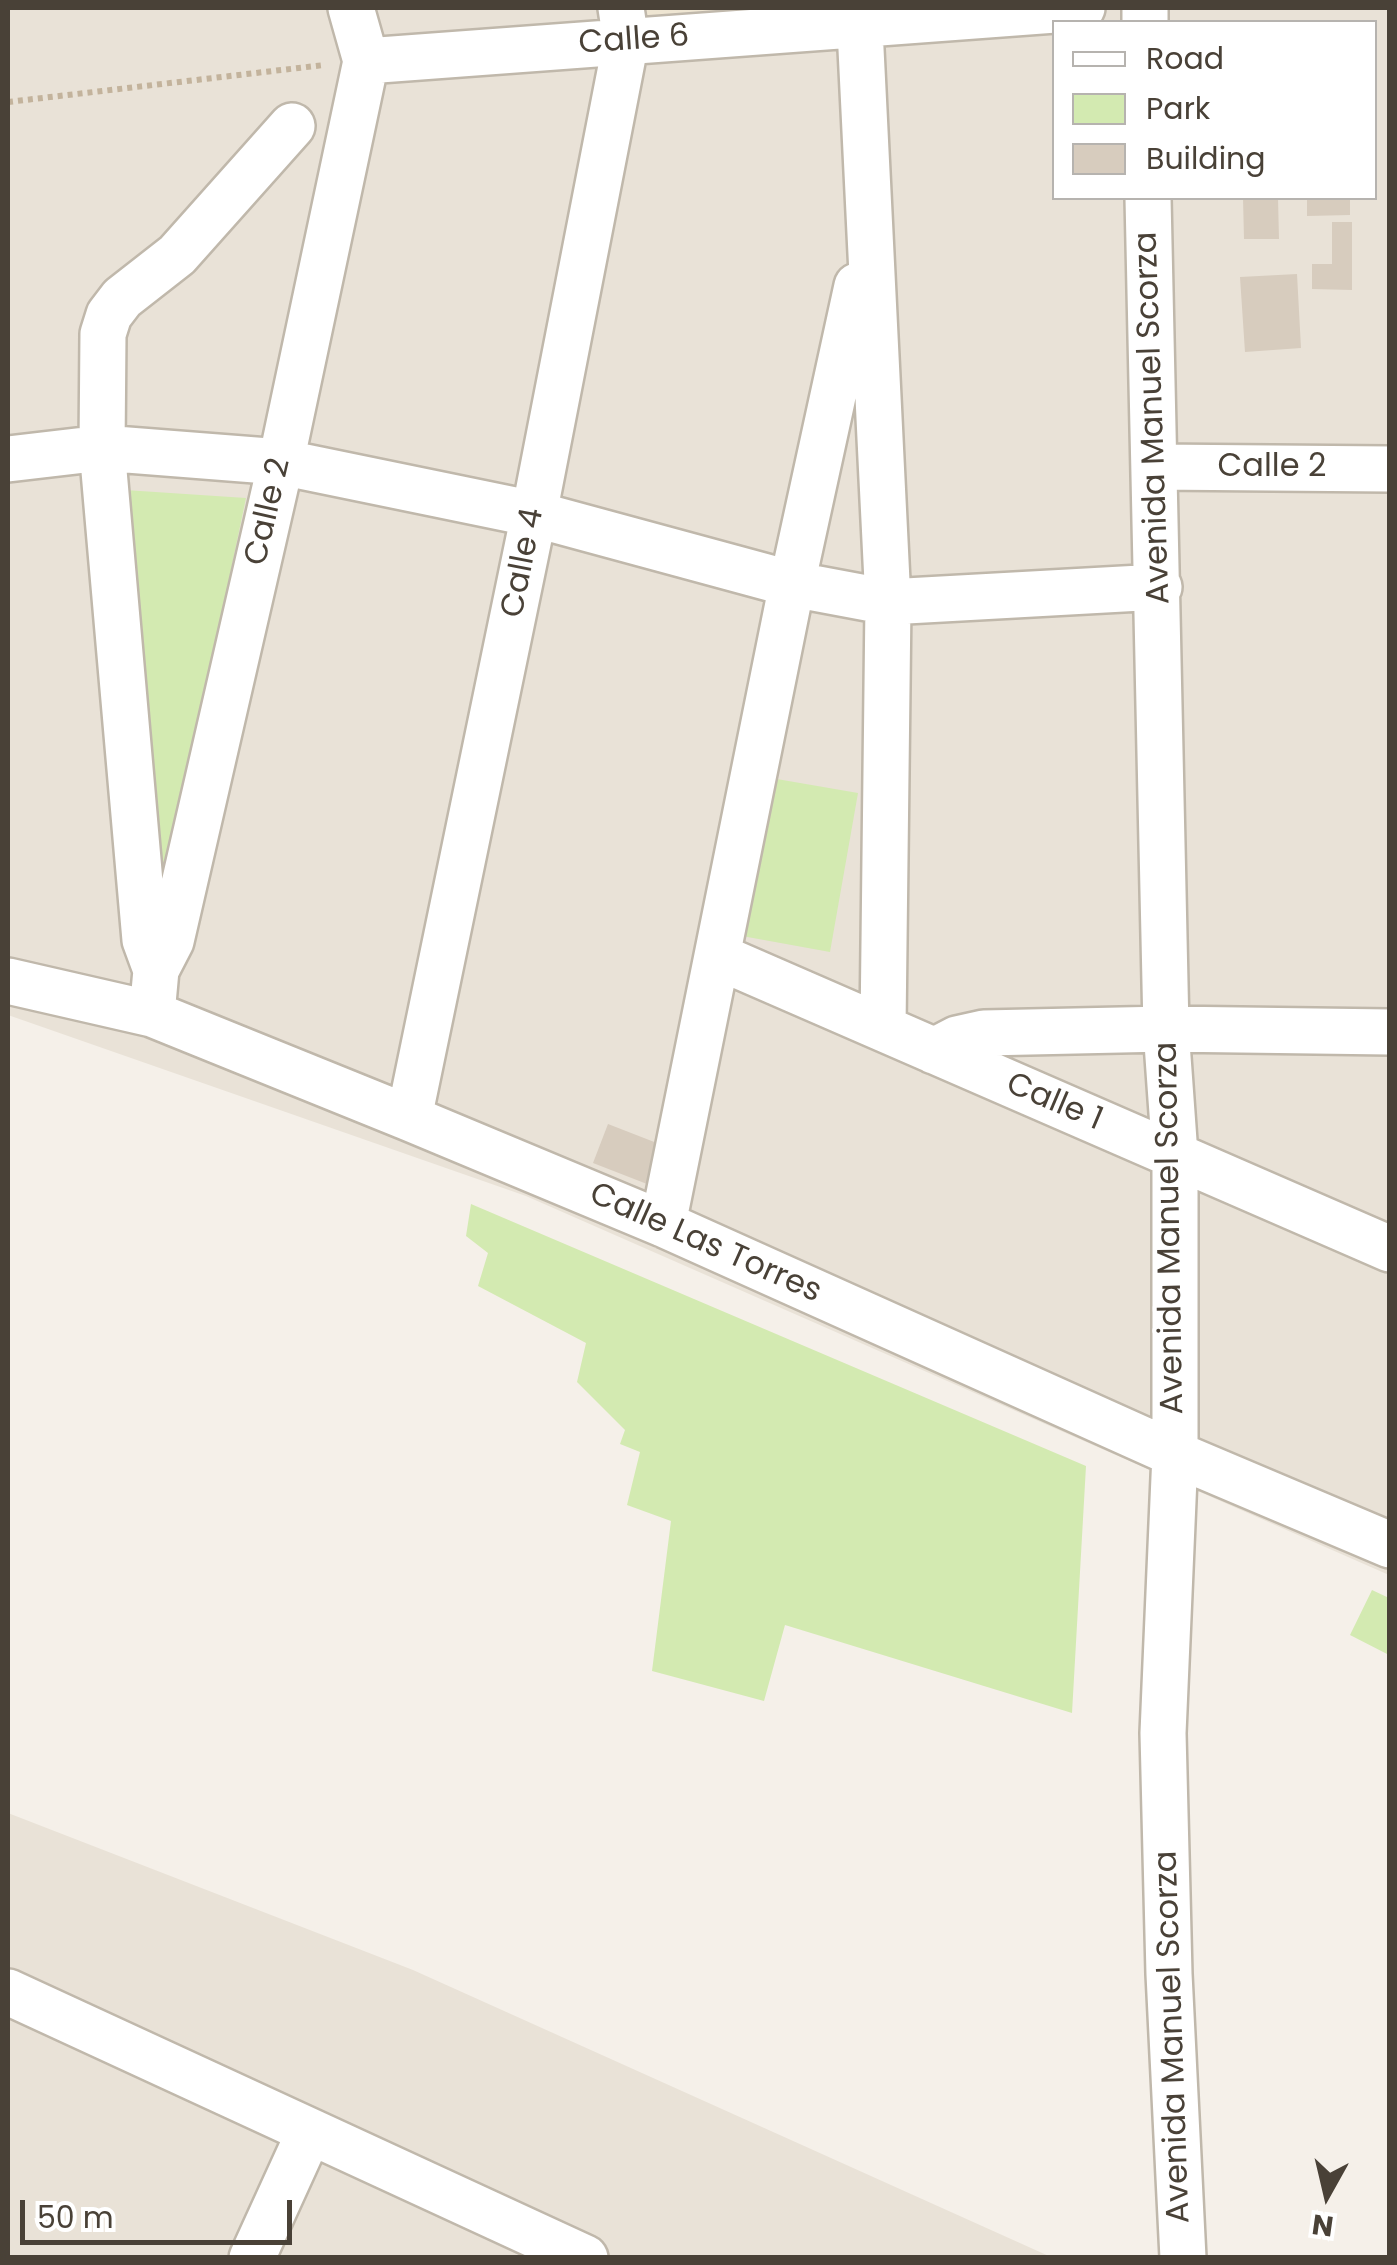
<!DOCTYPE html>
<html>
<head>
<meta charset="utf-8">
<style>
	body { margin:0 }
	#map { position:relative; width:1397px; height:2265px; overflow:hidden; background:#f5f0e9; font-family:Poppins,sans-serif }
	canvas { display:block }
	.frame { position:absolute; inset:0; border:10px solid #494137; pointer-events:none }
	.legend { position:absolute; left:1052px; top:20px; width:325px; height:180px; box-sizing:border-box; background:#fff; border:2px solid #b6b3af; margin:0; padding:12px 18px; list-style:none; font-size:30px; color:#494137 }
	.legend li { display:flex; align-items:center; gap:20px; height:50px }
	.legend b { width:50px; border:2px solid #b6b3af }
	.north { position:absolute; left:1277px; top:2145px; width:100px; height:100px; -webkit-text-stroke:8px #fff; paint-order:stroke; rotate:188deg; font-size:28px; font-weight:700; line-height:40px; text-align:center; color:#494137 }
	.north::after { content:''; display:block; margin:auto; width:35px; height:45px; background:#494137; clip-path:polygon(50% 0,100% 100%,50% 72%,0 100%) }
	.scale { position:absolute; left:20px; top:2200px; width:272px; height:45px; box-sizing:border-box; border:5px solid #494137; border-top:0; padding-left:12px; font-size:30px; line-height:35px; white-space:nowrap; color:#494137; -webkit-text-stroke:8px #fff; paint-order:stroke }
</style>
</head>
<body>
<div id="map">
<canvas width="1397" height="2265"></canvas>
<div class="frame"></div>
<ul class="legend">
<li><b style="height:12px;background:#fff"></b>Road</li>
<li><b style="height:28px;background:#d3eab1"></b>Park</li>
<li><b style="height:28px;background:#d7ccbe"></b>Building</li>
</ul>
<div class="north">N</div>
<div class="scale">50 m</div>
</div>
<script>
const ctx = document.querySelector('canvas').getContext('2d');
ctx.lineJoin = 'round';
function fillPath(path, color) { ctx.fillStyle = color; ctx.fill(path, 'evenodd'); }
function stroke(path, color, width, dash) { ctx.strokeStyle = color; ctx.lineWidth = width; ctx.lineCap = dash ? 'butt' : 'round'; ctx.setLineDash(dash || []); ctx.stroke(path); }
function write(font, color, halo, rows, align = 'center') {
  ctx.font = font + ' Poppins,sans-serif'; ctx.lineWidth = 8; ctx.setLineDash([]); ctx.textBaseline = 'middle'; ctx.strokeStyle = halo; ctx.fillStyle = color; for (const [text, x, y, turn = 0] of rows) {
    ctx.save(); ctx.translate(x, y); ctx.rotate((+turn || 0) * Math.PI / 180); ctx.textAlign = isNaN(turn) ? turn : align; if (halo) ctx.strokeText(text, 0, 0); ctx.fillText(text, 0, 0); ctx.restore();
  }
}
const residential = new Path2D(`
	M8,8h1381v1567l-863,-379 -518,-181zM1054,22h320v176h-320z
	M8,1813l405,157 638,287h-1043z`);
const education = new Path2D(`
	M642,8h189l-189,13z`);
const green = new Path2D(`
	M125,490l121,8 -88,420z
	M771,778l87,15 -28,159 -88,-16z
	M471,1204l615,262 -14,247 -287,-88 -21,76 -112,-30 19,-150 -44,-16 13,-53 -20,-8 5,-14 -48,-48 9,-39 -108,-57 10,-33 -22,-17z
	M1372,1590l17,8v57l-39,-20z`);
const building = new Path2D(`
	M1243,198h35l1,41h-35z
	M1307,198h43v17l-43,1z
	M1332,222h20v68l-40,-1v-25h20z
	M1297,274l4,74 -56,4 -5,-75z
	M608,1124l54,21 -15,39 -54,-21z`);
const path = new Path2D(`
	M8,102l316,-37`);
const minor = new Path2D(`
	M859,8l29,594 -5,426
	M1145,8v14
	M366,61l716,-53
	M1148,198l18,831 9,126v299l-12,279 6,241 14,284
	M8,459l94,-11 179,14 253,52 258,70 96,18 271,-15
	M1154,467l236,2
	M719,957l671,292
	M156,970l-11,-30 -43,-492 1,-114 6,-19 13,-17 55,-43 115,-129
	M8,981l144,33 257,104 254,106 512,230 215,91
	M152,1014l4,-44 15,-29 110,-479 85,-401 -15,-53
	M934,1051l23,-12 27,-6 182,-4 224,3
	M409,1118l125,-604 92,-473 -5,-33
	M663,1224l129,-640 65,-298
	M8,1992l577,266
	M252,2258l57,-125`);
const streetNames = [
	["Calle 6",634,41,-4],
	["Avenida Manuel Scorza",1154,418,-92],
	["Calle 2",1272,468],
	["Calle 2",269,512,-77],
	["Calle 4",524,563,-79],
	["Calle 1",1054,1103,23],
	["Avenida Manuel Scorza",1171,1228,-91],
	["Calle Las Torres",705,1244,24],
	["Avenida Manuel Scorza",1174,2037,-92]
];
fillPath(residential, '#e9e2d7');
fillPath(education, '#eee5d2');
fillPath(green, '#d3eab1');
fillPath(building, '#d7ccbe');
stroke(minor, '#c0b8ab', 50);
stroke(path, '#c3b39c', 6, [5, 5]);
stroke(minor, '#fff', 45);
write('32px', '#494137', '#fff', streetNames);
</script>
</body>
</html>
